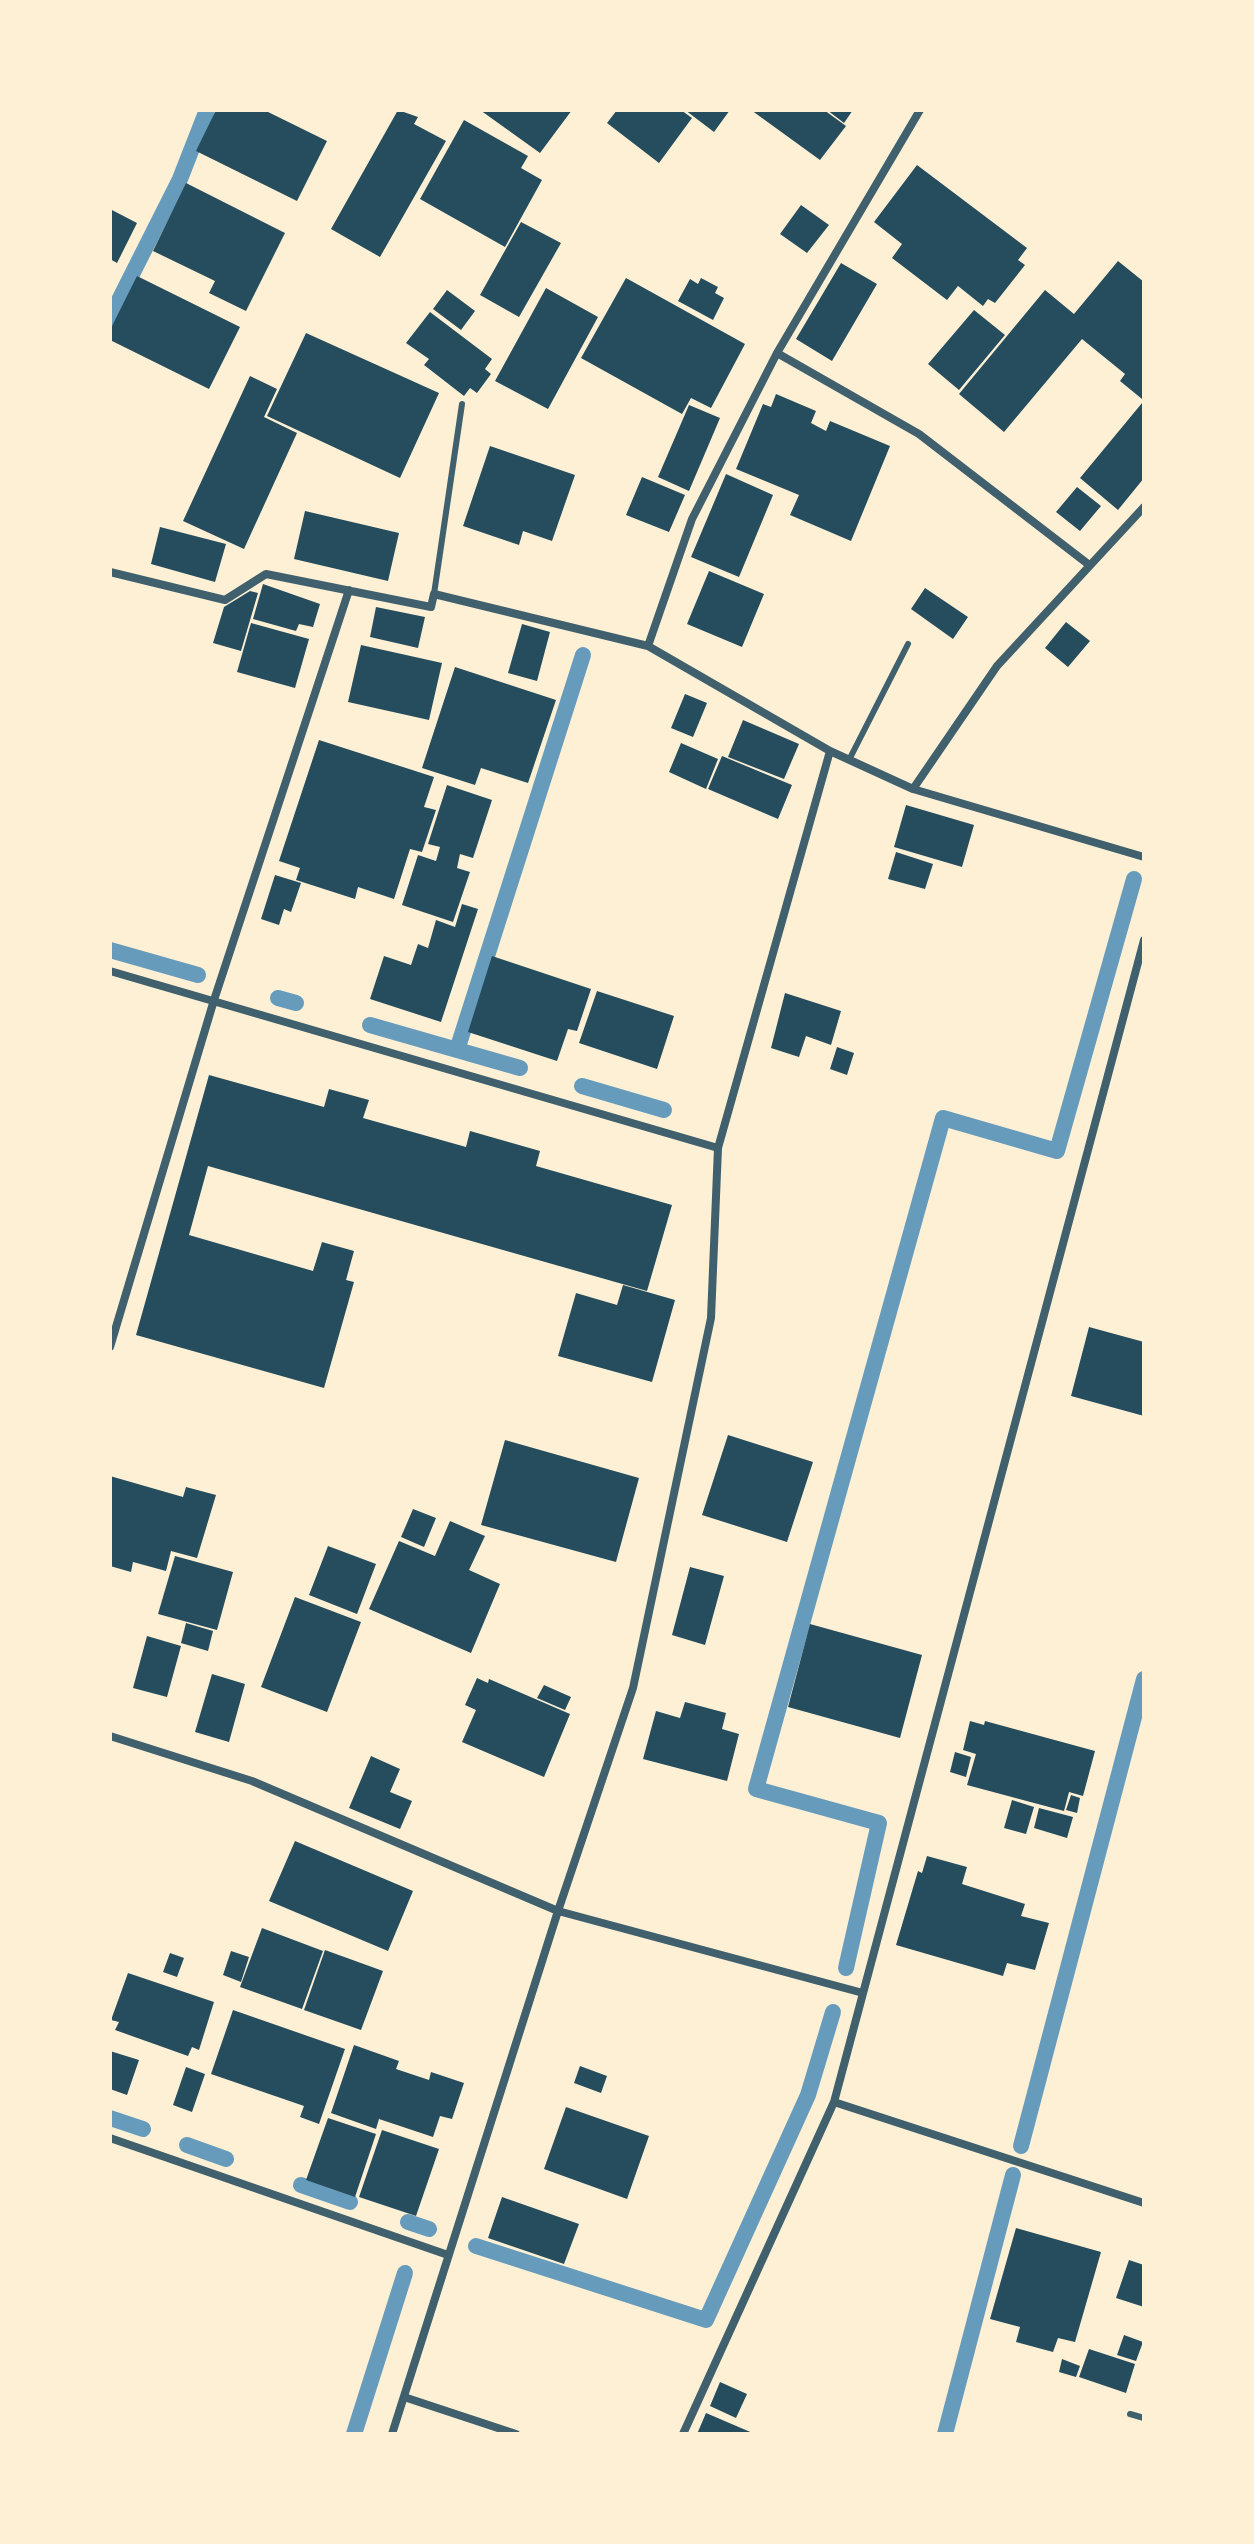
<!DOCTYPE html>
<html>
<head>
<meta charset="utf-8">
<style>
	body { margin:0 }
	#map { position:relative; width:1254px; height:2544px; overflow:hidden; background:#fdf0d5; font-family:"Source Serif 4",serif }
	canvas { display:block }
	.frame { position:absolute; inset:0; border:112px solid #fdf0d5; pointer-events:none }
</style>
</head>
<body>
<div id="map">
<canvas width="1254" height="2544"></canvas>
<div class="frame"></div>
</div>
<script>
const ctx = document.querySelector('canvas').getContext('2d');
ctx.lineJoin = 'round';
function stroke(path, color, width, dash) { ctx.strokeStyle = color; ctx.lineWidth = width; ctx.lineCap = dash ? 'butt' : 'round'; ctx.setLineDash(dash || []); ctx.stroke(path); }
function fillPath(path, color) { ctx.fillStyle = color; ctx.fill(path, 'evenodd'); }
const stream = new Path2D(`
	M110,318l70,-139 27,-69
	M110,950l88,25
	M278,998l18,5
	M370,1025l150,43
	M457,1050l126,-395
	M582,1086l82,24
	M846,1968l33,-145 -123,-34 187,-671 114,33 77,-272
	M110,2118l33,11
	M187,2145l39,14
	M1021,2146l123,-467
	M301,2185l49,17
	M408,2222l21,7
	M476,2246l230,74 102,-225 25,-83
	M354,2434l51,-161
	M945,2434l68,-259`);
const building = new Path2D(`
	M216,110h48l63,31 -30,60 -101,-50z
	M398,110l20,7 -4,7 32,17 -66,116 -49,-28z
	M480,110h92l-32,43z
	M617,110h64l11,8 -33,45 -52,-40z
	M685,110h45l-16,22z
	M751,110h73l22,16 -26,34z
	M827,110h26l-9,13z
	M464,120l64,36 -7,12 21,12 -37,67 -85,-48z
	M917,165l110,83 -9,12 7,5 -30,38 -7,-4 -5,7 -25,-20 -11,14 -55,-42 10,-14 -28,-22z
	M186,183l99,50 -39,78 -37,-18 6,-12 -62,-30z
	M801,205l28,20 -22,28 -27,-19z
	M110,209l27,14 -20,40 -7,-4z
	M521,222l40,21 -42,74 -39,-22z
	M1118,261l26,21 -2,117 -22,-18 5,-7 -43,-35 -78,93 -45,-38 86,-104 29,24z
	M841,263l36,21 -45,77 -36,-22z
	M137,276l103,51 -31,62 -99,-49v-10z
	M626,278l119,66 -34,64 -20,-10 -9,16 -101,-56z
	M701,278l17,9 -3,6 9,5 -11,22 -35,-19 12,-22 8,5z
	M546,288l52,29 -50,92 -53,-28z
	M447,290l28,21 -14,19 -28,-21z
	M974,310l31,25 -46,55 -31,-26z
	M430,312l62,47 -7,10 6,5 -14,19 -7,-5 -6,8 -40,-31 5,-6 -23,-16z
	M306,333l133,60 -39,85 -133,-62z
	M250,376l27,13 -13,28 33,16 -53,116 -61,-28z
	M776,394l40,17 -5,12 15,8 4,-10 60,25 -39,95 -61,-26 9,-20 -63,-26 27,-65 8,3z
	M1142,403l2,75 -26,32 -38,-32z
	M689,405l31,13 -31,73 -31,-14z
	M490,446l85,29 -23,66 -29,-10 -4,14 -56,-19z
	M726,474l47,21 -34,82 -48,-20z
	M642,477l43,18 -16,37 -43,-17z
	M1077,487l24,19 -21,25 -24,-19z
	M305,511l94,22 -11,48 -94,-22z
	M160,527l66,17 -11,38 -64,-18z
	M709,571l55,23 -22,53 -55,-23z
	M263,584l57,20 -7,23 -14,-3 -3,7 -43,-12z
	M925,588l43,29 -15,22 -42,-30z
	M250,591l8,2 -17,58 -28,-8 11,-36z
	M376,607l49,10 -7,31 -48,-11z
	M1066,622l24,19 -22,26 -23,-19z
	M251,623l58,16 -14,49 -58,-16z
	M522,624l28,8 -13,49 -29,-8z
	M361,645l81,18 -13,57 -81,-18z
	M455,667l101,33 -28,83 -47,-15 -6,17 -53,-17z
	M685,694l22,9 -14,34 -22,-9z
	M743,720l56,24 -15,35 -56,-22z
	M319,740l115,37 -10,30 12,3 -14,42 -12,-3 -16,50 -36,-12 -3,12 -59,-19 4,-12 -21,-7z
	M681,743l37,16 -12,30 -37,-17z
	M722,756l70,29 -14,34 -70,-30z
	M447,785l45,15 -19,58 -13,-4 -3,14 13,4 -17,50 -51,-17 16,-50 18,6 4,-14 -12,-3z
	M906,805l68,20 -12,42 -68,-20z
	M896,852l37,12 -8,25 -37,-10z
	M275,875l26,8 -10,29 -7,-3 -5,16 -18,-6z
	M462,904l16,5 -37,113 -71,-23 14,-43 27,9 7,-21 10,4 8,-28 19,7z
	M492,956l99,33 -14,42 -9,-2 -11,32 -89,-29z
	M597,991l77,25 -17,53 -78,-26z
	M785,993l56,18 -10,34 -25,-9 -7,21 -28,-9z
	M837,1047l17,6 -7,22 -17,-6z
	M209,1075l115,32 5,-18 40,11 -6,18 103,29 4,-16 70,20 -4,15 136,39 -25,86 -439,-125 -19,69 124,36 9,-29 32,9 -8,29 8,2 -30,106 -188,-53z
	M623,1285l52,15 -23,82 -94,-26 18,-63 41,12z
	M1089,1327l55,15v74l-73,-20z
	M728,1435l85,27 -26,80 -85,-27z
	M505,1440l134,38 -23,84 -135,-37z
	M110,1476l73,21 3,-10 30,8 -19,63 -26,-7 -5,20 -33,-9 -2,10 -21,-6z
	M413,1509l23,9 -12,29 -23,-10z
	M450,1521l35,15 -16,34 31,14 -29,69 -102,-44 30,-68 36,15z
	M328,1546l48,18 -19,50 -48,-19z
	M175,1556l58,16 -16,58 -59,-16z
	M690,1567l34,9 -19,69 -33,-10z
	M295,1597l66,25 -34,90 -66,-25z
	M186,1623l27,8 -5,20 -27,-8z
	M810,1624l112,31 -22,83 -112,-31z
	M147,1636l34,10 -14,51 -34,-9z
	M212,1674l33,10 -16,58 -34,-10z
	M477,1678l11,5 1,-4 81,35 -26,63 -82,-35 14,-32 -11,-5z
	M544,1685l27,12 -6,13 -28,-12z
	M685,1702l41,11 -4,16 17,5 -12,47 -84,-22 13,-48 24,7z
	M970,1721l14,4 1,-4 110,30 -12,45 -14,-4 -5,19 -97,-26 9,-31 -13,-4z
	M955,1752l16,5 -5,20 -16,-5z
	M371,1756l29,13 -10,23 22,9 -12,28 -51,-21z
	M1071,1795l9,3 -3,15 -11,-3z
	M1012,1800l22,7 -8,27 -22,-6z
	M1039,1808l34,9 -6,21 -33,-10z
	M295,1841l118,50 -25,60 -119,-50z
	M927,1856l40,11 -5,17 63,20 -4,12 28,7 -14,47 -28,-7 -4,13 -107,-31 22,-74 4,2z
	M262,1928l61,23 -21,58 -62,-22z
	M325,1950l58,21 -22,59 -57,-20z
	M231,1951l18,6 -8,25 -18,-7z
	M170,1953l14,5 -7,19 -14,-5z
	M128,1973l86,29 -15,48 -7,-3 -4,9 -73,-26 4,-8 -8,-2z
	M233,2010l112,39 -26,75 -19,-7 4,-11 -93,-32z
	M354,2045l45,16 -3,8 33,11 2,-8 33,11 -12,36 -12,-3 -7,21 -54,-18 -3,10 -45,-16z
	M110,2051l29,9 -12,35 -17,-6z
	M580,2066l27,10 -6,17 -27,-10z
	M186,2067l19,7 -13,38 -19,-7z
	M566,2107l83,29 -22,63 -83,-30z
	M328,2118l48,16 -21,63 -49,-17z
	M382,2130l57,19 -23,67 -57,-19z
	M502,2197l77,27 -15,40 -76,-26z
	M1016,2228l85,24 -26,90 -17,-4 -5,14 -37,-10 4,-15 -30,-8z
	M1129,2260l15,5v42l-28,-9z
	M1124,2335l19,7 -7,19 -19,-6z
	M1089,2349l46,15 -9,29 -47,-16z
	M1062,2359l18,7 -4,11 -17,-5z
	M720,2382l27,12 -11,24 -26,-12z
	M706,2413l49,21h-58z`);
const service = new Path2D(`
	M434,594l28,-190
	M849,760l59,-116
	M1130,2414l14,4`);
const minor = new Path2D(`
	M777,353l142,81 169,130
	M110,572l115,28 41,-26 165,33 3,-13 214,52 182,105 83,38 84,-123 147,-159
	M648,646l44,-127 85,-166 143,-243
	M913,789l231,68
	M110,971l608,177
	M110,1347l104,-347 135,-410
	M110,1736l142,45 306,130 305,82
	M834,2102l310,101
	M110,2138l338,117
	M404,2397l112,37
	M392,2434l166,-523 75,-223 78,-370 7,-170 112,-397
	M683,2434l151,-332 310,-1162`);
stroke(stream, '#669bbc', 16);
fillPath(building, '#264d5e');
stroke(service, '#3f606c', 6);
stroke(minor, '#3f606c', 8);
</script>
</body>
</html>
